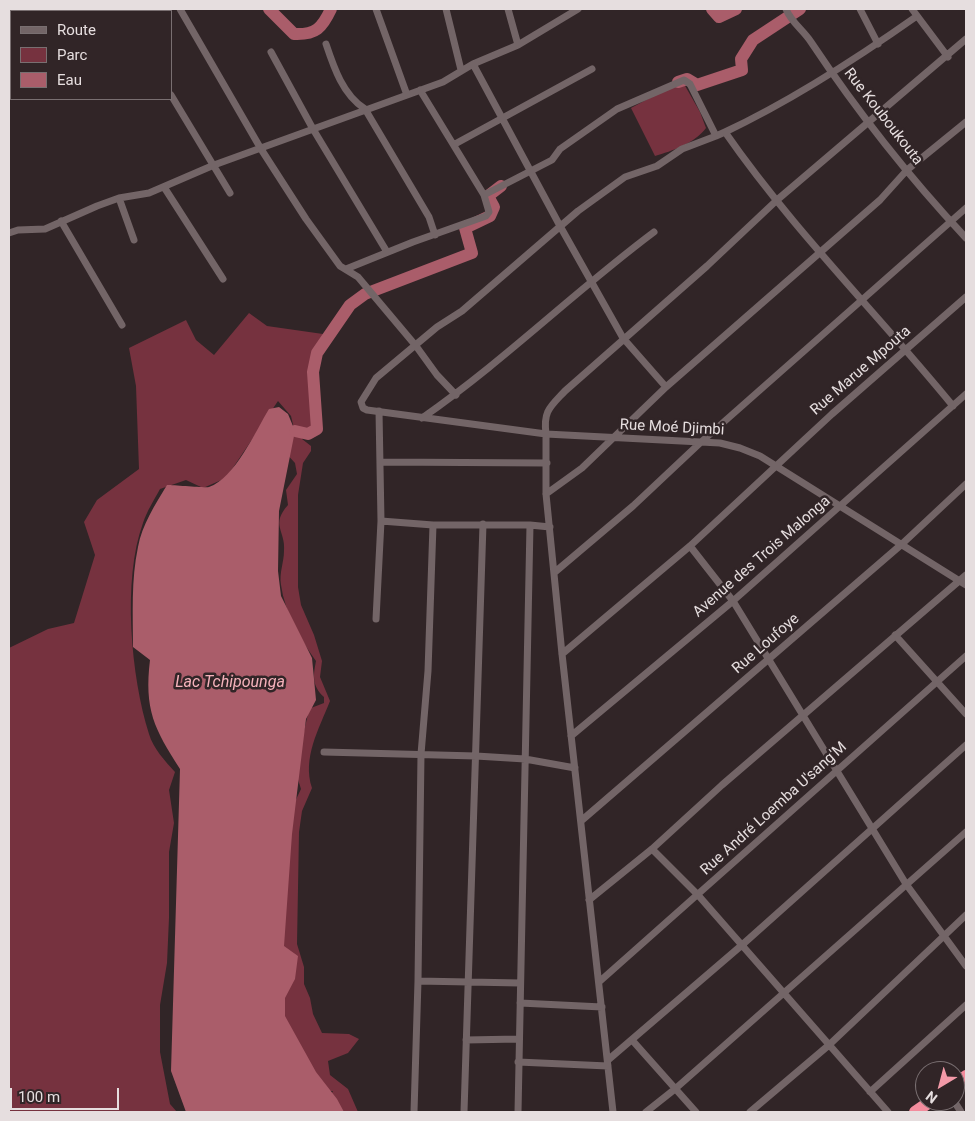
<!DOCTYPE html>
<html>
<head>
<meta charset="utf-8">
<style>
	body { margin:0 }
	#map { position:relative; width:975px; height:1121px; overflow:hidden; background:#312527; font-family:Roboto,sans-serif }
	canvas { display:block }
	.frame { position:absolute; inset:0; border:10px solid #e6dedf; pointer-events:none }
	.legend { position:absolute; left:10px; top:10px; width:162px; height:90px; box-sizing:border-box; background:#312527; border:1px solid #796f71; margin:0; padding:6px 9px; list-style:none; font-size:15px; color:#e6dedf }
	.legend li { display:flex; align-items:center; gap:10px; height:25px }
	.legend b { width:25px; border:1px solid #796f71 }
	.north { position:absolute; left:915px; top:1061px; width:50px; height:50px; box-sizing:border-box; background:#312527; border:1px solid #796f71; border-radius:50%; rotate:217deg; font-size:14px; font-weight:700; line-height:20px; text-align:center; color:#e6dedf }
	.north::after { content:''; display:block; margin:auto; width:18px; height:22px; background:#f39aa8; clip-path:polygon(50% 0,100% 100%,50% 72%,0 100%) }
	.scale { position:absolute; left:10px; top:1088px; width:109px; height:22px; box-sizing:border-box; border:2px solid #e6dedf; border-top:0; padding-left:6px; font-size:15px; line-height:18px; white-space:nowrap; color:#e6dedf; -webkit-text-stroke:4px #312527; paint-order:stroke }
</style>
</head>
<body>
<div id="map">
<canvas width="975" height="1121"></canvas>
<div class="frame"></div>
<ul class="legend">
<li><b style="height:6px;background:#736567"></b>Route</li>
<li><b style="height:14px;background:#76323f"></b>Parc</li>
<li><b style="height:14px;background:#aa5d6a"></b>Eau</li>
</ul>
<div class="north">N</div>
<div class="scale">100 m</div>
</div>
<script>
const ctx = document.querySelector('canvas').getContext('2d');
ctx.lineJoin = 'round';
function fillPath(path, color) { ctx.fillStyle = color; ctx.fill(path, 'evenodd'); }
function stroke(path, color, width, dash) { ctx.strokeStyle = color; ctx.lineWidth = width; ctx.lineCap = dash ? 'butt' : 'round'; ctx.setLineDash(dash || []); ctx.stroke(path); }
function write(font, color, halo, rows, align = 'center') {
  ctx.font = font + ' Roboto,sans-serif'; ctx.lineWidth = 5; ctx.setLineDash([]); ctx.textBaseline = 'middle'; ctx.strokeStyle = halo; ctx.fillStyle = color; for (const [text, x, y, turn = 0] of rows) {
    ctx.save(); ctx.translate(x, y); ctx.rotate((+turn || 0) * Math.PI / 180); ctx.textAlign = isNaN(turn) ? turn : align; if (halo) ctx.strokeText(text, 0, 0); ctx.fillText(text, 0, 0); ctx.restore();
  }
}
const green = new Path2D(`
	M684,84l16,28 6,16c-11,15 -34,23 -51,28l-24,-48 43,-23z
	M249,313l18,13 56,8 -8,60v26l-13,19 9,7v5l-8,12 -5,32v92l3,18 13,30 8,26 -2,16 10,24c-11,28 -28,57 -18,87l-10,23 -3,21 -2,112 7,23v17l6,14 3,16 9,19 27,1 10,5 -11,14 -20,8 2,14 18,14 10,23h-20l-12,-8 7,-13 -9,1 -41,-71 -4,-73 12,-138 10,-21 -6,-19 13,-56 3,-6 13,-5v-6c-12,-11 -11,-21 -8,-36 -16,-22 -31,-48 -35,-76 -2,-12 3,-23 3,-34 2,-20 -14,-26 4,-46l-2,-15 11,-16 -2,-11 -12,-13 8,-14 5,1 -5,-21 -13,-15 -52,77 -23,10 -17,-8 -26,9c-6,11 -13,22 -17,34 -21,57 -12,154 6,211 4,14 16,27 26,38l-6,18 5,33 -5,29v66l-2,45 -7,42v47l10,52 7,8h-168v-464l39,-19 26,-6 21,-68 -11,-33 13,-22 42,-31 -3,-83 -7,-38 57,-28 10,20 18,15z`);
const water = new Path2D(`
	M279,407l9,7 7,17 -16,80 -1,60 3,25 31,62 4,42 -10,19 -14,115 -8,112 14,10 -3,23 -10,19v18l31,56 21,27 7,13h-158l-15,-41 9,-302c-26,-40 -36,-60 -30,-109l-17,-13c0,-33 -2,-67 5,-100 4,-22 17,-42 29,-62 8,0 38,3 42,2 26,-9 46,-55 60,-78z`);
const river = new Path2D(`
	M269,9l25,25c22,1 28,-6 37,-25
	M712,9l7,8 17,-8
	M83,11l2,-2
	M9,38h2
	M678,82l9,-3 10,6 45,-15 -1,-11 12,-19 47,-31
	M295,431l13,3 9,-5 -4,-57 4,-19 33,-48 15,-11 107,-41 -7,-25 25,-12 4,-9 -6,-11 13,-10`);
const street = new Path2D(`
	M119,9l1,2
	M180,9l81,140 45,70 34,47 18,11 58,69 21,29 19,20
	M376,9l31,86
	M446,9l15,61
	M508,9l10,36
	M786,9c5,13 17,21 25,33 46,69 98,135 155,196
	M860,9l18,35
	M912,9l36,48
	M966,39l-189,161 -70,66 -142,125c-15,16 -22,20 -19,43l174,9 20,5 20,8 206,129
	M326,44c8,24 17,51 39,65l64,108 6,18
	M271,52l42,77 74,123
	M473,64l87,162 63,112 43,49
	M420,90l64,105
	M171,95l59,98
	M725,132c68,-32 131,-73 192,-116
	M455,144l137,-75
	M164,187l59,92
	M119,198l15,42
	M61,221l61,104
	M9,233l9,-3 27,-1 52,-23 22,-8 30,-5 65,-28 229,-83 30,-18 45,-19 60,-36
	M346,269l67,-27 73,-26 3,-4 -5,-17 68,-35 8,-11 57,-40 67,-29 6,4 26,52 9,-4c68,98 153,182 228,274
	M422,418c82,-57 153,-127 232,-186
	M380,462l167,1
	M546,494l36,-26 84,-81 214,-187 27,-30 59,-48
	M381,521l52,4h97l20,2
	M690,546l43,55 173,283 60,82
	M555,572l78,-66 67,-63 266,-235
	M376,619l5,-98 -2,-110
	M895,635l71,79
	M562,654l128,-108 142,-132 134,-117
	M571,736l162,-135 233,-207
	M324,752l152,4 49,3 50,9
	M581,821l321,-277 64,-60
	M652,849l46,46 190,217
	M589,900l63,-51 70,-64 244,-210
	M418,981l102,2
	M599,982l367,-326
	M520,1003l82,4
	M466,1040l52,-1
	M632,1040l64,72
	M608,1060l134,-115 224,-200
	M518,1062l90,4
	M870,1092l96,-87
	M954,1101l7,11
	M414,1112l4,-131 3,-227 7,-83 5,-146
	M464,1112l19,-588
	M518,1112l12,-587
	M613,1112l-51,-458 -16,-160v-60l-179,-24 -4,-2 -2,-6 15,-24 61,-51 25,-16 116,-100 47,-34 32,-11 25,-17 34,-13
	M646,1112l29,-23 291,-257
	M750,1112l79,-67 137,-130`);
const highway = new Path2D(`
	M955,1084l11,-8
	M915,1112l16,-11`);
const streetNames = [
	["Rue Kouboukouta",883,117,52],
	["Rue Marue Mpouta",861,371,-41],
	["Rue Moé Djimbi",672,428,3],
	["Avenue des Trois Malonga",762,557,-41],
	["Rue Loufoye",766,644,-41],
	["Rue André Loemba U'sang'M",774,809,-42]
];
const waterNames = [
	["Lac Tchipounga",230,683]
];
fillPath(green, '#76323f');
fillPath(water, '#aa5d6a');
stroke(river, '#aa5d6a', 12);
stroke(street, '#736567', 7);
stroke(highway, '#f38c9d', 12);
write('15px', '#e6dedf', '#312527', streetNames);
write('italic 16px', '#f5b2bb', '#312527', waterNames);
</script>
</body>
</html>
